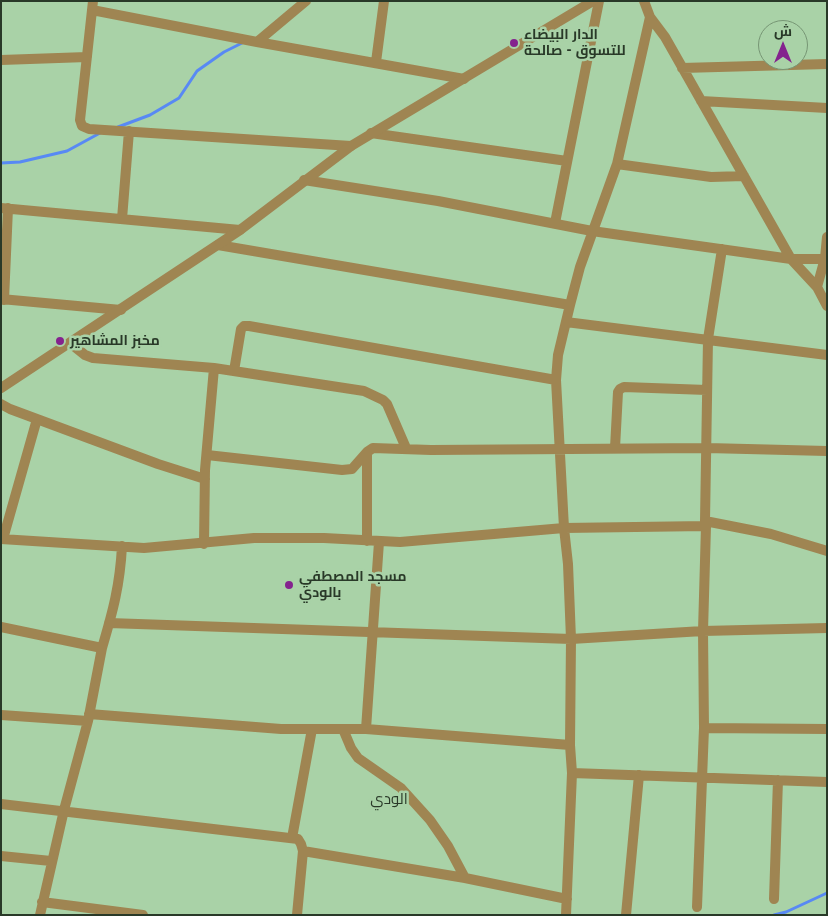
<!DOCTYPE html>
<html>
<head>
<meta charset="utf-8">
<style>
	body { margin:0 }
	#map { position:relative; width:828px; height:916px; overflow:hidden; background:#a9d2a7; font-family:Quicksand,Cairo,sans-serif }
	canvas { display:block }
	.frame { position:absolute; inset:0; border:2px solid #293928; pointer-events:none }
	.north { position:absolute; left:758px; top:20px; width:50px; height:50px; box-sizing:border-box; background:#a9d2a7; border:1px solid #769574; border-radius:50%; rotate:0deg; font-size:14px; font-weight:700; line-height:20px; text-align:center; color:#293928 }
	.north::after { content:''; display:block; margin:auto; width:18px; height:22px; background:#84238e; clip-path:polygon(50% 0,100% 100%,50% 72%,0 100%) }
</style>
</head>
<body>
<div id="map">
<canvas width="828" height="916"></canvas>
<div class="frame"></div>
<div class="north">ش</div>
</div>
<script>
const ctx = document.querySelector('canvas').getContext('2d');
ctx.lineJoin = 'round';
function stroke(path, color, width, dash) { ctx.strokeStyle = color; ctx.lineWidth = width; ctx.lineCap = dash ? 'butt' : 'round'; ctx.setLineDash(dash || []); ctx.stroke(path); }
function write(font, color, halo, rows, align = 'center') {
  ctx.font = font + ' Quicksand,Cairo,sans-serif'; ctx.lineWidth = 5; ctx.setLineDash([]); ctx.textBaseline = 'middle'; ctx.strokeStyle = halo; ctx.fillStyle = color; for (const [text, x, y, turn = 0] of rows) {
    ctx.save(); ctx.translate(x, y); ctx.rotate((+turn || 0) * Math.PI / 180); ctx.textAlign = isNaN(turn) ? turn : align; if (halo) ctx.strokeText(text, 0, 0); ctx.fillText(text, 0, 0); ctx.restore();
  }
}
const stream = new Path2D(`
	M118,127l32,-12 29,-17 18,-27 27,-19 20,-10
	M1,163l19,-1 47,-11 33,-18
	M774,915l12,-3 41,-19`);
const minor = new Path2D(`
	M93,1l-13,119 2,6 7,3 262,17
	M644,1l6,16 15,20 126,222 26,28 10,19
	M92,10l165,32 207,37
	M257,42l49,-41
	M1,60l86,-3
	M376,62l8,-61
	M682,68l145,-4
	M701,101l126,7
	M371,133l196,28
	M617,164l94,13 33,-1
	M304,180l134,21 154,30 199,28h36
	M1,208l239,22
	M122,219l7,-88
	M555,223l44,-222
	M218,245l352,60
	M817,287l8,-29 2,-21
	M1,299l120,11
	M4,300l4,-92
	M566,322l261,33
	M70,343l15,12 8,3 121,10 150,23 19,9 4,4 19,44
	M234,371l7,-42 3,-3h5l307,54
	M1,404l9,5 148,55 47,15
	M615,448l3,-56 2,-3 4,-2 83,3
	M367,452v89
	M207,455l135,15 10,-1 15,-17 6,-4 58,2 276,-2 120,3
	M705,521l66,13 56,17
	M1,539l143,9 110,-10h70l76,4 164,-14 142,-2
	M3,539l34,-120
	M204,544l1,-74 9,-102
	M109,623l462,16 132,-8 124,-3
	M1,627l101,21 -14,73 -24,89 -24,105
	M102,648c11,-37 18,-63 20,-102
	M89,714l192,15h85l204,16
	M1,715l87,6
	M704,728l123,1
	M343,729l8,19 7,10 43,30 29,32 18,26 17,32
	M366,729l13,-187
	M572,773l255,9
	M1,804l297,35 3,5 2,7 -6,64
	M292,838l20,-109
	M303,851l162,27 102,21
	M1,856l50,5
	M774,899l4,-119
	M42,902l101,13
	M697,907l7,-179 -1,-97 3,-105 -1,-5 3,-182 14,-90
	M566,915l6,-142 -2,-28 1,-106 -3,-75 -4,-36 -8,-148 2,-25 12,-50 10,-38 37,-103 33,-147
	M626,915l13,-140`);
const tertiary = new Path2D(`
	M1,388l239,-158 111,-84 242,-145`);
const markers = [
	[514,43,5,"#84238e"],
	[60,341,5,"#84238e"],
	[289,585,5,"#84238e"]
];
const poiNames = [
	["الدار البيضاء",524,35],
	["للتسوق - صالحة",524,51],
	["مخبز المشاهير",70,341],
	["مسجد المصطفي",299,577],
	["بالودي",299,593]
];
const neighbourhoodNames = [
	["الودي",389,799]
];
stroke(stream, '#5889f4', 3);
stroke(minor, '#9f8552', 10);
stroke(tertiary, '#9f8552', 10);
for (const [x, y, r, color] of markers) { const dot = new Path2D(); dot.arc(x, y, r, 0, 2 * Math.PI); ctx.fillStyle = color; ctx.fill(dot); stroke(dot, '#a9d2a7', 2); }
write('bold 14px', '#293928', '#a9d2a7', poiNames, 'left');
write('15px', '#293928', '#a9d2a7', neighbourhoodNames);
</script>
</body>
</html>
